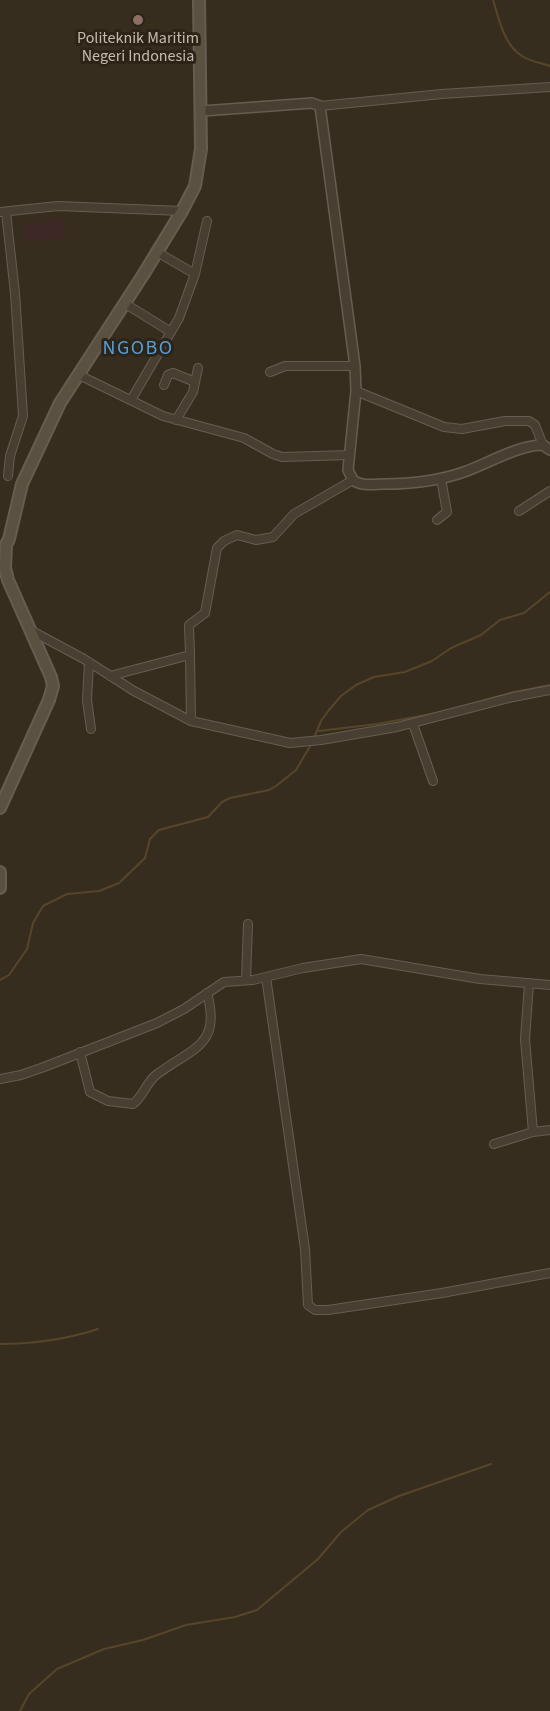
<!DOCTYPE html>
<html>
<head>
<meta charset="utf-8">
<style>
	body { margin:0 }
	canvas { display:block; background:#372d1f }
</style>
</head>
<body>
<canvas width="550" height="1711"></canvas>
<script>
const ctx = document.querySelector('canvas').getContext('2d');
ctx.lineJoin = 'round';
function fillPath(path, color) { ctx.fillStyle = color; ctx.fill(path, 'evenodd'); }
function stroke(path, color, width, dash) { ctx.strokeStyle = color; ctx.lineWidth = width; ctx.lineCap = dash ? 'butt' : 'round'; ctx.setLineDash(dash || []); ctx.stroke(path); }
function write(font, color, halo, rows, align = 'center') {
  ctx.font = font + ' "Source Sans 3",sans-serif'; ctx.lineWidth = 6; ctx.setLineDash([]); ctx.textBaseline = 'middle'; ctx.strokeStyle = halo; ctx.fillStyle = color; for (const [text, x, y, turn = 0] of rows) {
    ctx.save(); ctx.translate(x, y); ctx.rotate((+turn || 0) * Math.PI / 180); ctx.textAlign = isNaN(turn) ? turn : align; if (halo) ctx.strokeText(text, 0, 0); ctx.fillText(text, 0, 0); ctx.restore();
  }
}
const green = new Path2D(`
	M64,219l2,18 -40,5 -2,-18z`);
const stream = new Path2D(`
	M493,0c6,19 11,45 29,56 7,5 19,7 28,10
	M468,705l42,-12 40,-8
	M319,731l58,-7 60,-11
	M314,738l7,-17 8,-11 12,-14 15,-11 18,-8 31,-5 27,-11 19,-13 30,-13 19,-15 24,-7 26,-21
	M0,980l9,-5 18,-26 6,-26 10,-17 24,-12 32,-3 20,-8 26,-25 5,-19 9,-9 49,-13 14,-15 8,-4 39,-8 7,-4 20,-16 16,-27
	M0,1344c33,0 67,-5 98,-15
	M20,1711l9,-17 28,-25 47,-20 39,-9 43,-15 49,-8 22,-7 61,-51 23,-27 27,-22 31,-14 92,-32`);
const minor = new Path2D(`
	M320,106l122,-12 108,-7
	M0,212l58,-6 124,5
	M6,212l9,81 8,123 -13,40 -2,20
	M157,252l38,22
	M124,303l47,29
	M270,372l15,-6h70
	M79,375l84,41 81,22 29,16 9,3 68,-2
	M164,385l4,-10 5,-2 22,9
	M356,391l88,36 18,2 43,-8h24l6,4 8,20
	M131,400l48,-82 16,-44 12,-53
	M176,420l17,-28 5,-24
	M519,511l31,-20
	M437,520l10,-8 -6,-33
	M30,630l54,29 50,32 57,30 99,22 31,-3 76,-13 116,-30 37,-7
	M190,655l1,66
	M89,662l-2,38 4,29
	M110,676l80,-21 -1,-30 16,-12 12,-65 7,-7 13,-6 19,5 17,-3 21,-23 59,-34
	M413,724l20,57
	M266,977l39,272 3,56 7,5h13l114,-17 108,-20
	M246,980l2,-56
	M80,1052l10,40 18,9 25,3c10,-7 13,-21 23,-29 35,-27 66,-28 51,-82
	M0,1079l21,-4 23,-8 113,-44 27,-14 40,-27 29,-2 50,-12 58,-9 119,20 70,6
	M533,1132l17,-2
	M494,1144l39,-12 -8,-93 4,-56`);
const tertiary = new Path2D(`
	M202,111l110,-8 8,3 35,260 1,25 -8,79 5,10c9,7 22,4 32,4 27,0 53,-3 79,-12 23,-8 54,-27 79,-27l7,5`);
const secondary = new Path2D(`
	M0,808l49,-108 4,-14 -2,-9 -43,-97 -3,-12 1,-23 3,-6 13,-55 38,-81 83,-128 39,-64 13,-25 6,-37 -2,-149
	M0,872v16`);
const markers = [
	[138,20,6,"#8d6e63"]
];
const poiNames = [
	["Politeknik Maritim",138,39],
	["Negeri Indonesia",138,57]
];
const quarterNames = [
	["NGOBO",138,350]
];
fillPath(green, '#3e2827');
stroke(stream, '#57452a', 2);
stroke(minor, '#665d50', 10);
stroke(tertiary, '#665d50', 12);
stroke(secondary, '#665d50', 14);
stroke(minor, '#483f32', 8);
stroke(tertiary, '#483f32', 9);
stroke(secondary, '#5b5140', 10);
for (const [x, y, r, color] of markers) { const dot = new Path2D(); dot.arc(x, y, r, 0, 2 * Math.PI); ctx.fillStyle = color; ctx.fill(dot); stroke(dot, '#2c2418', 2); }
write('16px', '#c5bcac', '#2c2418', poiNames);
ctx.letterSpacing = '1.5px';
write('20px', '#559dd7', '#2c2418', quarterNames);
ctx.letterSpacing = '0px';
</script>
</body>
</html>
